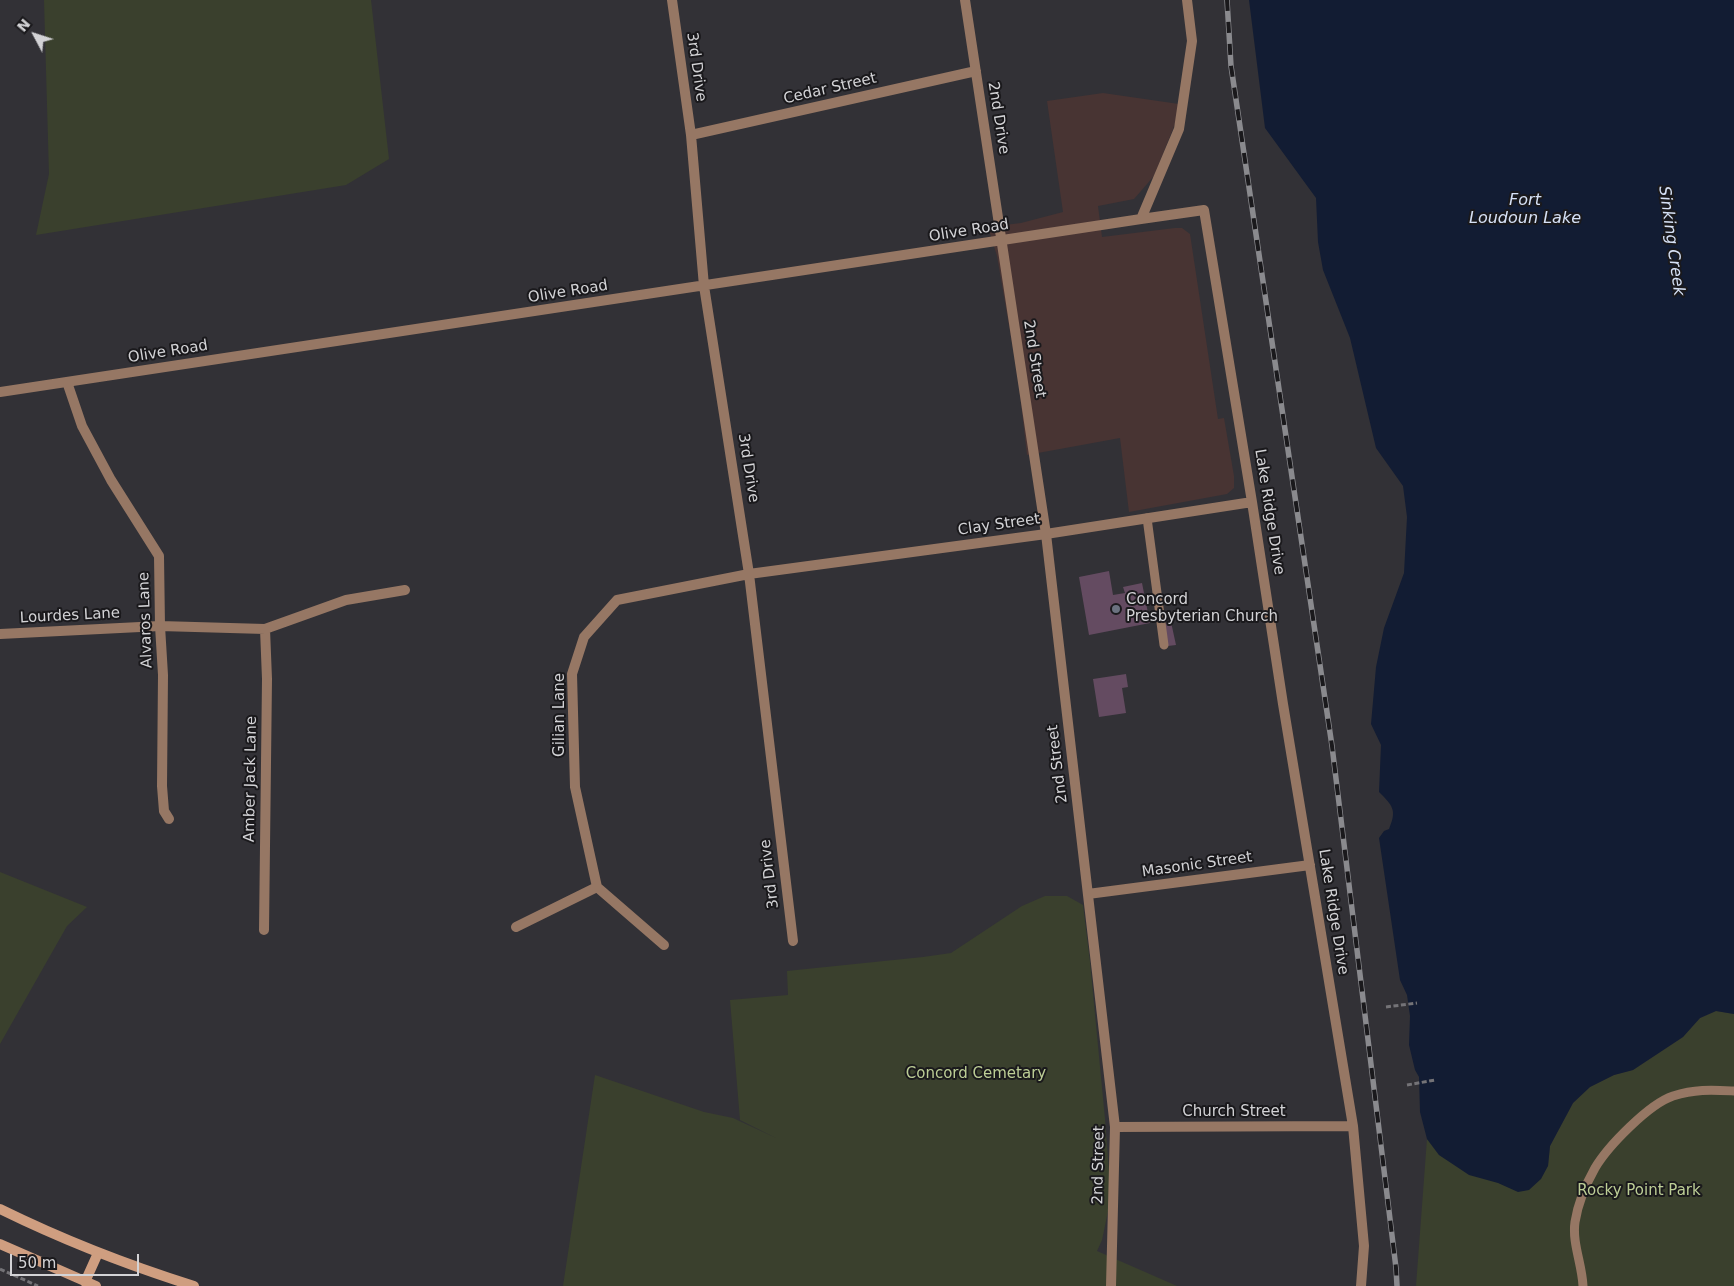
<!DOCTYPE html>
<html>
<head>
<meta charset="utf-8">
<style>
	body { margin:0 }
	#map { position:relative; width:1734px; height:1286px; overflow:hidden; background:#323136; font-family:"DejaVu Sans",sans-serif }
	canvas { display:block }
	.north { position:absolute; left:10px; top:10px; width:50px; height:50px; -webkit-text-stroke:4px #1a191c; paint-order:stroke; rotate:310deg; font-size:14px; font-weight:700; line-height:20px; text-align:center; color:#d3d3d6 }
	.north::after { content:''; display:block; margin:auto; width:18px; height:22px; background:#d3d3d6; clip-path:polygon(50% 0,100% 100%,50% 72%,0 100%) }
	.scale { position:absolute; left:10px; top:1254px; width:129px; height:22px; box-sizing:border-box; border:2px solid #d3d3d6; border-top:0; padding-left:6px; font-size:15px; line-height:18px; white-space:nowrap; color:#d3d3d6; -webkit-text-stroke:4px #1a191c; paint-order:stroke }
</style>
</head>
<body>
<div id="map">
<canvas width="1734" height="1286"></canvas>
<div class="north">N</div>
<div class="scale">50 m</div>
</div>
<script>
const ctx = document.querySelector('canvas').getContext('2d');
ctx.lineJoin = 'round';
function fillPath(path, color) { ctx.fillStyle = color; ctx.fill(path, 'evenodd'); }
function stroke(path, color, width, dash) { ctx.strokeStyle = color; ctx.lineWidth = width; ctx.lineCap = dash ? 'butt' : 'round'; ctx.setLineDash(dash || []); ctx.stroke(path); }
function write(font, color, halo, rows, align = 'center') {
  ctx.font = font + ' "DejaVu Sans",sans-serif'; ctx.lineWidth = 4; ctx.setLineDash([]); ctx.textBaseline = 'middle'; ctx.strokeStyle = halo; ctx.fillStyle = color; for (const [text, x, y, turn = 0] of rows) {
    ctx.save(); ctx.translate(x, y); ctx.rotate((+turn || 0) * Math.PI / 180); ctx.textAlign = isNaN(turn) ? turn : align; if (halo) ctx.strokeText(text, 0, 0); ctx.fillText(text, 0, 0); ctx.restore();
  }
}
const commercial = new Path2D(`
	M1103,93l76,11 -4,20 -21,52 -20,23 -36,7 4,31 73,-9h7l8,6 28,185 6,-1 10,58v12l-7,6 -98,18 -9,-74 -93,17 -9,-77 -21,-122 -9,-29 33,-4 42,-11 -16,-111z`);
const green = new Path2D(`
	M44,0h327l18,159 -43,26 -310,50 13,-61z
	M0,872l87,35 -20,19 -67,118z
	M1045,896h22l16,9 7,57 15,157 6,78 -9,43 -5,11 80,35h-614l32,-211 109,37 29,6 43,20 -36,-18 -10,-120 58,-5 -1,-24 136,-14 28,-4 71,-47z
	M1716,1011l18,3v272h-318l11,-147 12,16 13,8 66,28 30,-25 2,-20 23,-43 17,-16 24,-12 19,-5 50,-33 17,-19z`);
const water = new Path2D(`
	M1249,0h485v1014l-18,-3 -16,7 -17,19 -50,33 -19,5 -24,12 -17,16 -23,43 -2,20 -7,13 -12,11 -11,2 -20,-9 -29,-8 -30,-20 -12,-16 -7,-27 -1,-35 -4,-7 -6,-25 1,-29 -3,-21 -7,-15 -21,-142 5,-7 5,-2c8,-19 4,-23 -10,-37l2,-47 -10,-21 5,-57 8,-39 20,-55 3,-56 -4,-31 -27,-38 -26,-110 -27,-68 -5,-28 -2,-44 -51,-70z`);
const building = new Path2D(`
	M1109,571l4,24 12,-2 -2,-6 19,-4 8,40 -61,12 -10,-58z
	M1171,622l5,23 -8,1 -4,-22z
	M1126,674l2,13 -6,1 4,25 -27,4 -6,-38z`);
const path = new Path2D(`
	M1386,1007l31,-4
	M1407,1085l28,-5
	M0,1269l38,17`);
const lane = new Path2D(`
	M1147,518l17,127
	M1583,1286c-1,-22 -11,-43 -8,-64 3,-19 11,-38 20,-54 13,-22 54,-64 78,-72 23,-7 38,-6 61,-5`);
const street = new Path2D(`
	M672,0l19,135 13,151 45,288 44,367
	M965,0l81,534 69,593 -4,159
	M1187,0l5,41 -13,88 -38,90 63,-9 48,292 31,202 70,422 11,120 -3,40
	M691,135l285,-64
	M67,382l15,44 29,54 48,76 1,70 3,49 -1,111 2,25 5,8
	M0,392l1141,-173
	M0,634l160,-8 105,3 81,-29 59,-10
	M1088,894l222,-29
	M516,927l81,-40
	M264,930l3,-251 -2,-50
	M664,945l-67,-58 -22,-100 -3,-113 12,-37 33,-37 132,-26 297,-40 206,-32
	M1115,1127l238,-1`);
const secondary = new Path2D(`
	M0,1209c63,31 127,56 194,77
	M0,1244l96,42
	M85,1282l13,-29`);
const rail = new Path2D(`
	M1227,0l4,66 101,680 64,522 1,18`);
const markers = [
	[1116,609,5,"#6b7280"]
];
const streetNames = [
	["3rd Drive",696,67,82],
	["Cedar Street",830,89,-13],
	["2nd Drive",998,118,81],
	["Olive Road",969,231,-9],
	["Olive Road",568,292,-9],
	["Olive Road",168,352,-9],
	["2nd Street",1034,359,81],
	["3rd Drive",748,468,81],
	["Lake Ridge Drive",1269,512,81],
	["Clay Street",999,525,-8],
	["Lourdes Lane",70,616,-3],
	["Alvaros Lane",146,620,-92],
	["Gilian Lane",560,715,-90],
	["2nd Street",1058,764,-97],
	["Amber Jack Lane",251,779,-89],
	["Masonic Street",1197,865,-8],
	["3rd Drive",770,874,-97],
	["Lake Ridge Drive",1333,912,81],
	["Church Street",1234,1112],
	["2nd Street",1099,1165,-89]
];
const poiNames = [
	["Concord",1126,600],
	["Presbyterian Church",1126,617]
];
const parkNames = [
	["Concord Cemetary",976,1074],
	["Rocky Point Park",1639,1191]
];
const waterNames = [
	["Fort",1525,201],
	["Loudoun Lake",1525,219],
	["Sinking Creek",1671,241,82]
];
fillPath(commercial, '#483433');
fillPath(green, '#3a402d');
fillPath(water, '#121c33');
fillPath(building, '#644b61');
stroke(path, '#747377', 3, [5, 2.5]);
stroke(lane, '#967764', 9);
stroke(street, '#967764', 10);
stroke(secondary, '#cf9e80', 10);
stroke(rail, '#8a8a8e', 5.5);
stroke(rail, '#1a191c', 4, [11]);
for (const [x, y, r, color] of markers) { const dot = new Path2D(); dot.arc(x, y, r, 0, 2 * Math.PI); ctx.fillStyle = color; ctx.fill(dot); stroke(dot, '#1a191c', 2); }
write('15px', '#d3d3d6', '#1a191c', streetNames);
write('15px', '#d3d3d6', '#1a191c', poiNames, 'left');
write('15px', '#bdce96', '#1a191c', parkNames);
write('italic 16px', '#d6e1f6', '#1a191c', waterNames);
</script>
</body>
</html>
